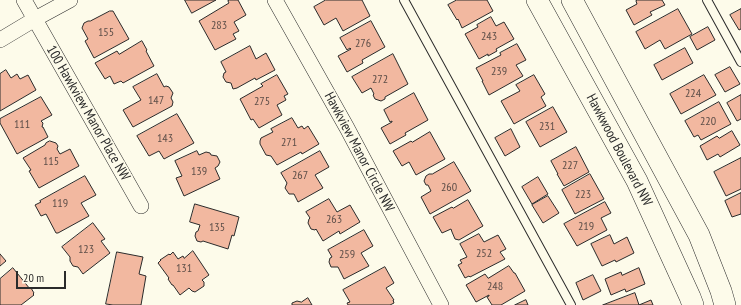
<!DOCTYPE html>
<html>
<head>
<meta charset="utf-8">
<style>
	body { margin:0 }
	#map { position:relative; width:741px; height:305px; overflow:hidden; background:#fdfbea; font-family:"PT Sans Narrow",sans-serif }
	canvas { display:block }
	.scale { position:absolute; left:16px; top:271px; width:50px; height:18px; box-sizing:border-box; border:2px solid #2b2b2b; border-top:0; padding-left:5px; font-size:12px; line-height:14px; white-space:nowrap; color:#2b2b2b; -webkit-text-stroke:3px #fdfbea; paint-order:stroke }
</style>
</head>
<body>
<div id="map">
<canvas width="741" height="305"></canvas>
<div class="scale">20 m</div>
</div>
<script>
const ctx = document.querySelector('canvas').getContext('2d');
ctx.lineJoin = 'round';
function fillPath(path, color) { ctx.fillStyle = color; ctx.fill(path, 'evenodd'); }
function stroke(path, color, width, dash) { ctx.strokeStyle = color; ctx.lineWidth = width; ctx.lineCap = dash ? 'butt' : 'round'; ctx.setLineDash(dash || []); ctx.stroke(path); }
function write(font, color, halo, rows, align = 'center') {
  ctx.font = font + ' "PT Sans Narrow",sans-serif'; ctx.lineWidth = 3; ctx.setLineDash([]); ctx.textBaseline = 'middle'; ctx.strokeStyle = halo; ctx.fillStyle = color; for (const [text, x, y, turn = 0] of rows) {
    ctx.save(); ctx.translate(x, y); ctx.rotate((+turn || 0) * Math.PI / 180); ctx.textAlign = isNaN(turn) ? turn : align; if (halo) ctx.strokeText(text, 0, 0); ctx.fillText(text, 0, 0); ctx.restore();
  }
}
const building = new Path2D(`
	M185,0h31l-24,13z
	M230,0h8l8,15 -12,7 5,9 -6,3 3,5 -21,11 -16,-29 30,-18 -1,-2z
	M326,0h36l8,16 -27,15 -7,-13 -12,7 -10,-18z
	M457,0h30l6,11 -31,17 -4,-9 -1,1 -9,-15z
	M638,0h24l3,5 -15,7 2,3 -18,10 -8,-15 11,-6 -1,-3z
	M678,9l14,25 -27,15 -5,-9 -15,9 -9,-17z
	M741,9v20l-2,1 -9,-15z
	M110,11h3l16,28 -35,19 -9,-17 3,-2 -6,-11 2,-5 4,-2h2z
	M491,17l5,9 8,-4 10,17 -18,10 1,2 -9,5v-2l-9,5 -14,-25 13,-7 -1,-2z
	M371,21l14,26 -23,13 1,3 -16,9 -9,-16 13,-7 -1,-1 -3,2 -7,-12z
	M708,27l7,13 -18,10 -7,-13z
	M142,41l5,9 -1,1 8,15 -31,17 -2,-2 -7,3 -4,-8 -5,3 -10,-16 22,-12 2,3z
	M517,44l9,16 -10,5 7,11 -34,19 -7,-14h1l-7,-13 25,-13 -1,-2z
	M250,46l6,13 10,-6 9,17 -19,10 -1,-2 -18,10 -4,1 -2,-6 -5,-1 -3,-5 1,-4 2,-1 -5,-10z
	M685,48l8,15 -31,17 -8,-15z
	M393,54l15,30 -23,13v2l-4,2 -6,-2 -2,-4 1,-1 -3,-6 -9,5 -10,-16z
	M730,67l10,17 -15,8 -10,-17z
	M6,70l5,8 6,-4 3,5 8,-4 8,15 -36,21v-37z
	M157,74l7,13 2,-1 3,1 4,6 -2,5 2,4 -1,4 -39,21 -10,-17 18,-10 -8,-13z
	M277,75l11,19 -4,2 2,4 -9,5 5,10 -23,13 -6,-9 -2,1 -11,-21 23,-13 -2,-2z
	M534,75l11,19 -4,3 5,9 -32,18 -13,-23 19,-10 -4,-6z
	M704,75l12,20 -35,19 -11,-20z
	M414,93l14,27 -23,13 1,2 -16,9 -9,-16 11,-6v-1l-2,1 -6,-12z
	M741,95v24l-4,2 -10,-18z
	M41,97l11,18 -11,6 2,2 -1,4h1l5,10 -31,17 -17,-31v-4z
	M719,102l12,22 -30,16 -3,-5 -4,2 -9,-16z
	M553,107l14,25 -27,15 -14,-25z
	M177,114l17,29 -30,16 -5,-8 -10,5 -12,-20z
	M292,118l6,10 4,-2 2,3 4,-3 11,18 -17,10 -1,-2 -24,13 -6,-9 -5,-1 -6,-11v-3l1,-3 12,-6 -2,-3z
	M511,129l9,18 -15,9 -10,-18z
	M732,131l8,14 -20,12 -2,-3 -11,6 -7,-14 17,-10 2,2z
	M430,132l15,27 -29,16 -7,-13 -7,4 -9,-15 18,-10 1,1z
	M50,141l6,2 2,3 -1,3 3,5 10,-5 9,17 -40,22 -10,-17 2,-1 -8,-12 22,-13 1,-2z
	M576,147l13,25 -25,14 -7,-12h1l-7,-13z
	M197,151l2,4 7,-3 4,1 1,2 6,1 3,6 -2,4 -3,2 5,11 -36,17 -8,-18 6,-2 -7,-15z
	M320,151l9,16 -14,8 8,13 -25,14 -4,-8h-5l-4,-6 2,-5 -6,-10z
	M741,158v31l-15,7 -12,-24z
	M454,162l17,29 -41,23 -9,-17 10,-6 -3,-6h-2l-2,-4 2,-5 3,-2h3z
	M590,174l14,25 -29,15 -13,-24z
	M85,176l11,19 -15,8 8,13 -31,17h-2l-10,-19 -5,2 -6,-11 6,-3 -1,-1z
	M538,177l10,17 -16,10 -10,-17z
	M741,193v21l-9,3 -7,-16z
	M548,196l11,17 -16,10 -11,-18z
	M329,199l8,13 13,-7 10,17 -20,12 -1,-3 -16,10 -7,-12 -1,1 -4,-1 -3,-6 1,-4 1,-1 -4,-6z
	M468,200l15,26 -24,14 -4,-1 -3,-7 -1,-3 -9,4 -9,-16 19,-10 1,1z
	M605,202l6,11 -10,5 6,12 -30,16 -13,-22z
	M195,204l44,13 -5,19 -2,-1 -4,14 -25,-8 -2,1 -4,-1 -2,-5 1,-4 2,-1 2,-6 -10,-3z
	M93,223l12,16 -4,2 9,12 -27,21 -5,-7 -5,-1 -3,-5v-4l-8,-10z
	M364,230l9,16 -12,7 8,13 -25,13 -6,-12h-7l-2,-5 1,-4 2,-1 -4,-7z
	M479,234l5,8 14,-7 8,14 -6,3 5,7 -35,18 -1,-1 -4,2 -7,-13 4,-2 -2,-3 7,-3 -7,-13z
	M610,235l4,9 13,-7 7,16 -18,9 -1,-2 -13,6 -11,-22z
	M193,251l16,24 -7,5 2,2v4l-9,6 -3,-1 -3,-3 -9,7 -7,-10h-1l-4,-6 1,-1 -11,-15 3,-3h-1l9,-6 1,1 3,-3 5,7 5,-3 1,2z
	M117,252l26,5 -4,17 7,2 -5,29h-28l-7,-1z
	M0,254l6,7 -6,5z
	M509,266l5,7h1l10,18 -24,14h-9l-5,-8 2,-1v-1l-13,7 -10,-17 19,-11 3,4z
	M385,267l9,16 -8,5 8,12h-1l1,3 -4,2h-42l-1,-2 3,-1 -7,-12z
	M13,268l17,21 1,-1 3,5 -1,1 1,1 -13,10h-21v-26z
	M639,268l6,16 -19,8 -1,-3 -14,6 -6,-16 16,-7 1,3z
	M593,275l8,16 -18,9 -7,-17z
	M635,293l4,12 12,-5 2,5h-50z
	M308,298l4,7h-20v-2l5,-2 4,1z
	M526,300l2,5h-13z`);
const lane = new Path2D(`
	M404,0l167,305
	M707,0l34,62`);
const street = new Path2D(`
	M24,0l117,206
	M275,0l72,128 94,177
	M0,40l35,-21 35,-19`);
const secondary = new Path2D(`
	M537,0l100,181 53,116 3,8
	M572,0l127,235 22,56 4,14`);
const numberNames = [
	["283",219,26],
	["155",106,33],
	["243",489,37],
	["276",363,44],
	["239",499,72],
	["272",380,80],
	["224",693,94],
	["147",156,101],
	["275",262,102],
	["220",708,122],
	["111",22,125],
	["231",547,127],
	["143",165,139],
	["271",289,143],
	["115",51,162],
	["227",570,166],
	["139",199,172],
	["267",300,176],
	["260",449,188],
	["223",583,195],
	["119",60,204],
	["263",334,220],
	["219",586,227],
	["135",217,228],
	["123",86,250],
	["252",484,254],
	["259",347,255],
	["131",184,269],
	["248",495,287]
];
const streetNames = [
	["100 Hawkview Manor Place NW",88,113,60],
	["Hawkwood Boulevard NW",619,150,62],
	["Hawkview Manor Circle NW",359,152,62]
];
fillPath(building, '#f2b8a0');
stroke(building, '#2b2b2b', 1);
stroke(lane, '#2b2b2b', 10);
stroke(street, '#2b2b2b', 16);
stroke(secondary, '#2b2b2b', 22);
stroke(lane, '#fdfbea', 8);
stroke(street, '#fdfbea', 15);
stroke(secondary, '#fdfbea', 21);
write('12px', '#5d4e48', null, numberNames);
write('14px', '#2b2b2b', '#fdfbea', streetNames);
</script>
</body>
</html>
